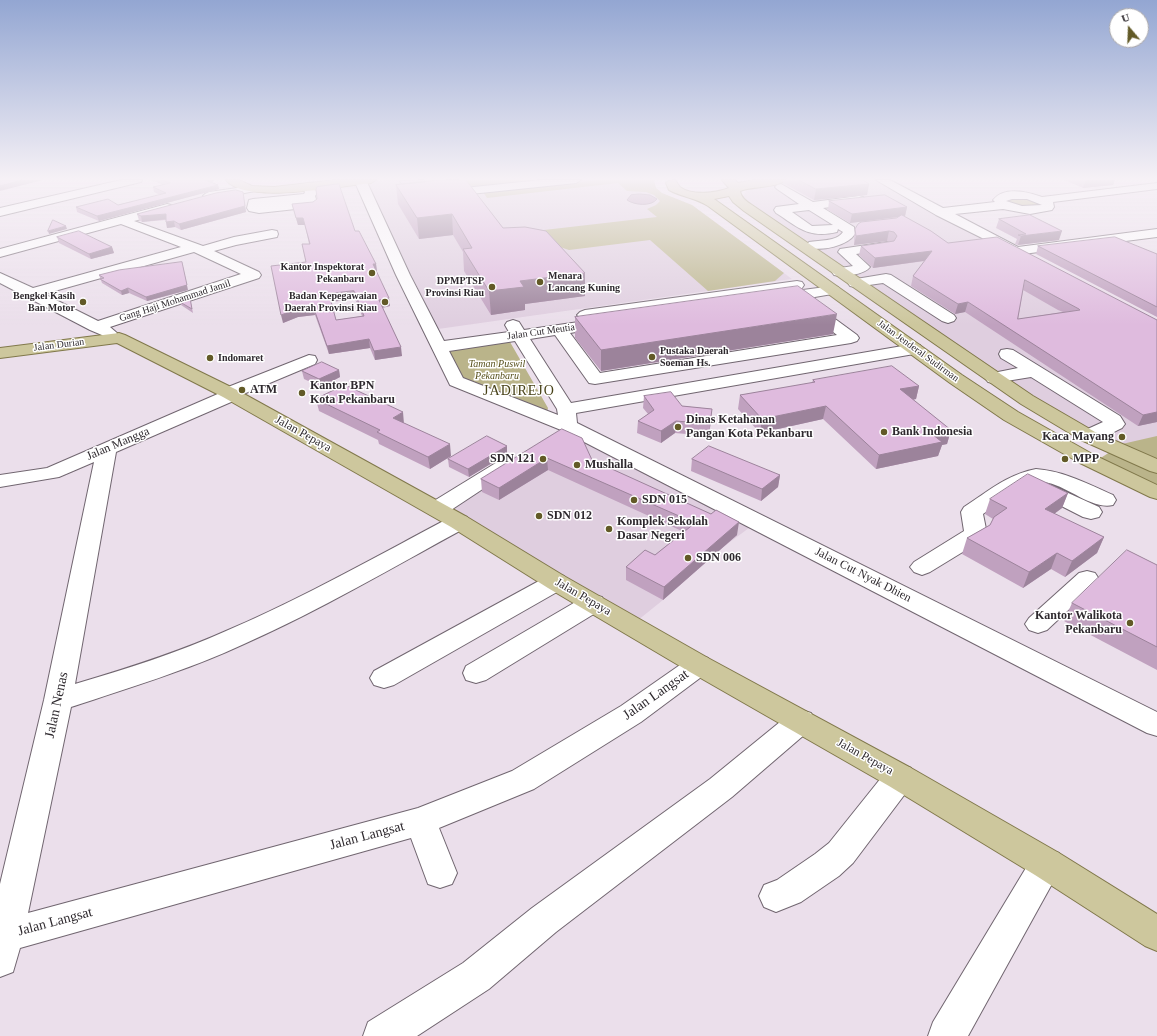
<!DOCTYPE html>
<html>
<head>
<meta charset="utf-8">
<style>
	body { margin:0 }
	#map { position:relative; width:1157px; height:1036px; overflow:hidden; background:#ebdfeb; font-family:"Times New Roman",serif }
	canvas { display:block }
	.north { position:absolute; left:1109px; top:8px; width:40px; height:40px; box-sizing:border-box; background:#fff; border:1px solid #aba9ab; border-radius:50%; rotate:341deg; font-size:11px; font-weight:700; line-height:16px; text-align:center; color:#2e292e }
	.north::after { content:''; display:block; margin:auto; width:14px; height:18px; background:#625a27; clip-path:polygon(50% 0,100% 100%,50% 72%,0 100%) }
</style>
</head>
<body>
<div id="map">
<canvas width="1157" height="1036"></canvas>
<div class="north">U</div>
</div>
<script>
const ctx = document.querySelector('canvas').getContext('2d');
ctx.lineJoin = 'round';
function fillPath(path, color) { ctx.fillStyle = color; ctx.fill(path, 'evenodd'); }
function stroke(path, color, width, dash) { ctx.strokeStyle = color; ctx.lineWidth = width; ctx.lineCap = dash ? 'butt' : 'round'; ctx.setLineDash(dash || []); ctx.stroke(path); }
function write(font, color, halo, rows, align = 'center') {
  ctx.font = font + ' "Times New Roman",serif'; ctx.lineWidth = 3; ctx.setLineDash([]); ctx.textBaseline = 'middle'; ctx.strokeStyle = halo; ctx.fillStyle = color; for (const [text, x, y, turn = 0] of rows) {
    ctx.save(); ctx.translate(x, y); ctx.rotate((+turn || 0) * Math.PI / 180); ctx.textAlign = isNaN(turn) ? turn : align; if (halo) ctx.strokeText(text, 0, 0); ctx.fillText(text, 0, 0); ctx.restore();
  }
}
const built = new Path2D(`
	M385,180h269l2,8 6,5 30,12 100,74 -354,50 -73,-147z
	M805,180h75l277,146v136l-90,-42 -321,-219 -3,-4 3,-6 6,-3z
	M568,426l189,96 -35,26 -59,52 -31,25 -195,-116z`);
const green = new Path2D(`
	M459,180h102l-95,10z
	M598,180h56l2,8 6,5 30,12 92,68 -9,8 -67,10 -58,-51 -81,10 -51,-17 139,-16 -10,-8 9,-4 4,-4 -6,-6 -8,-3 -19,-1 -9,-8 -131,15 -4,-6z
	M1013,198l14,1 12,5c-6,6 -22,2 -29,-2l-1,-1z
	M510,342l38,66 -2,8 -87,-36 -14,-29z
	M1157,436v31l-48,-20z
	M1110,452l47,21v13l-58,-27z`);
const water = new Path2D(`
	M640,194l10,1 7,4c-6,8 -23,6 -30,1l4,-5z`);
const minor = new Path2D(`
	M121,180h21l-1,2 -141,34v-8z
	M354,180h12l44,95 34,66 65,-9 -4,-7 2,-3 6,-2 6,2 5,8 82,-12 6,2 2,3 -2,3 -42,7 30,40 237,-38 -31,-24 -3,-3 3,-3 5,-2 5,2 41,30 2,3 -2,3 -6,2 -256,41 -6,-1 -34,-48 -25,4 41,64 343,-59 6,1 2,4 -2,4 -6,1 -338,59 1,10 580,289v24l-10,-3 -586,-303 -111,-45 -54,-110zM515,341l42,68 1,6 -95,-37 -14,-27z
	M447,180h11l6,8 77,-8h40l-5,3 -115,12 -4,-1z
	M876,180h14l53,28 52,-6 -2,-2c11,-14 35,-8 49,-3l115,-14v6l-104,13 1,5 -2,3 -22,4 -27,-5 -48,5 63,33 139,-18v8l-134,17 -5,2 -82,-41zM1012,199h15l15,6 -20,1 -16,-5z
	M308,183l4,1 5,9 -2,3 2,6 -3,5 -55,6 -10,-2 -2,-3 2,-8 4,-1 51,-5 1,-2 -3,-6 2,-2z
	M781,184l32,18 46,-6 4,1 2,3 -2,3 -40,5 31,19 1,7c-8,12 -32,17 -46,14l-2,-3 2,-3c11,-2 27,0 34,-10l-5,-3 -1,3c-29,7 -39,-5 -61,-19l-2,-3 2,-3 23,-3 -22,-15 -2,-2 2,-2zM809,210l24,15 -21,1 -20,-14z
	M251,186l4,1 2,2 -2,2 -46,9 -4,-2 -2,-2 2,-2 4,-2z
	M167,204l4,1 2,3 -2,3 -37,10 69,25 31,-9 38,-7 5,1 1,3 -1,3 -41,8 -22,6 45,21 2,3 -2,3 -149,49 7,6 -2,3 -6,2 -19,-8 -90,-47v-10l33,15 148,-41 -60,-23 -121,33v-8zM194,252l47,22 -143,47 -54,-27z
	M887,242l5,1 2,3 -2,3 -36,5 14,13c-6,8 -27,10 -36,8l-2,-3 2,-3 19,-3 -15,-14 2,-3z
	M886,274l5,1 63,40 2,3 -2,3 -6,2 -6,-2 -59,-38 -28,4 -5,-1 -2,-3 2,-3z
	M797,281l5,1 2,3 -2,3 -217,32 -5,-2 -3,-3 3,-3 5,-2z
	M833,286l5,1 2,3 -2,3 -58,10 -5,-2 -3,-3 3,-3 5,-2z
	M1007,349l6,1 107,66 5,8 -3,4c-13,6 -27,16 -41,12l-3,-4 3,-4 22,-10 -72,-45 -37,6 -6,-1 -3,-4 3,-4 30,-6 -17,-10 -2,-4 2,-4z
	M309,355l6,1 2,4 -2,4 -74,31 -3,4 -122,53 -41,232c51,-15 102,-31 151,-53 77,-33 151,-75 225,-114l8,-2 8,2 3,5 -3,5c-74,40 -146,83 -223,117 -56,26 -115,44 -173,63l-43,206 390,-105 94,-37 109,-65 69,-48 9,-3 9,3 4,7 -4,7 -67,50 -107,67 -95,39 18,45 -5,11 -12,4 -12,-4 -17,-46 -391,110 -7,24 -13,5v-93l44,-184 50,-238 -35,15 -59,10v-12l47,-7 173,-75 3,-4z
	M506,459l7,2 3,4 -3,4 -68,45 -8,2 -8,-2 -3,-5 3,-5 70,-43z
	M1036,469c28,2 52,15 77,26l3,5 -3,5c-22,5 -46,-20 -69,-23l55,25 3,5 -3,5 -8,2 -8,-2 -51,-26 -4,-4 4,-4 3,-1h-3l-18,10 -31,22 4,20 -3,5 -54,33 -8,3 -8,-3 -4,-5 4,-5 50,-31 -3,-19 3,-5c25,-16 42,-32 72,-38z
	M1087,571l8,2 4,6 -4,6 -48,45 -9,3 -9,-3 -4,-6 4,-6 50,-45z
	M556,574l8,2 4,6 -4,6 -170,97 -10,3 -10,-3 -4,-7 4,-7 174,-95z
	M593,595l9,2 3,6 -3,6 -116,71 -10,3 -10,-3 -3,-7 3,-7 118,-69z
	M801,710l10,3 4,8 -4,8 -79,68 -176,135 -67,57 -72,47h-54l5,-14 95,-59 69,-55 178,-129 81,-66z
	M900,764l11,4 4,9 -4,9 -58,77 -14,13 -38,26 -25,10 -12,-5 -5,-11 5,-11 13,-5 38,-26 14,-11 60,-75z
	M1047,849l12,4 4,11 -95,172h-40l5,-14 102,-169z`);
const major = new Path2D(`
	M226,180h13l13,6 22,1 61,-7h41l-5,3c-30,3 -126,22 -145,-3z
	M722,180h13l3,3 16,-3h31c-7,8 -33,6 -45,11 1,7 7,11 12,14l281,191 62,36 62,27v14l-7,-2 -69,-31 -60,-36 -277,-193 -11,-9 -4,-6 -15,3 248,176 56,37 76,43 63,30v14l-7,-2 -70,-34 -76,-43 -54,-37 -242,-177c-12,-8 -26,-9 -39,-16l-3,-7 2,-2 7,-1c2,2 3,5 5,7 12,9 36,6 49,1z
	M119,333l6,2 110,54 232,128 97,59 144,82 203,110 148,85 98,61v37l-12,-5 -110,-71 -146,-89 -199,-114 -142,-84 -97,-61 -228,-130 -106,-54 -117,15v-10z`);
const wall = new Path2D(`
	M151,180h63v1l-3,1 7,3 1,4 -120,32 -22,-9 -1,-5 42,-2 42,-10 -6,-3 -1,-5 10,-2z
	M783,180h80l6,4 -2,11 -53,5 -31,-17z
	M1064,180h51l-2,5 -30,3z
	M399,181l26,1 78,46 82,45v23l-60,8v6l-34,5 -27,-44 -1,-19 -10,-17 -34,4 -21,-35 -2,-19 4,-1z
	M244,198l2,14 -65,18 -6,-3 -8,1 -1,-8 -24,2 -3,-2 -2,-6z
	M829,201l78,6 -2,9h-1l44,27 209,77v102l-19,4 -173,-114 -10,2 -44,-28 2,-10 12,-15 -52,7 -14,-13 2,-9 31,-5h-5l-33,4v-7l1,-9 41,-11 4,-1 -50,6 -22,-13zM1023,290l35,20 5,2 -45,7z
	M292,204l63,27 21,33 1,8h-1l13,26 1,8 -7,2 19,48 -27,4 -5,-12 -41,6 -14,-39 -17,2 -15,6 23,-61 -4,-18h7l-4,-19h-7zM355,299l7,17 -26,4 -5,-18z
	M999,219l60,21 -41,5 -3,-1 2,-5 -21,-11z
	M57,237l55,10 2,6 -23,6 -32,-16z
	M1038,246l119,8v63l-121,-63z
	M99,275l89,15 -41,11 -18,-8 -7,2 -20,-12z
	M190,298l3,15 -12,-8 -1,-3z
	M575,317l258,17 -232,37 -26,-33z
	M339,370l1,7 -19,10 -17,-8 -2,-8z
	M813,380l106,6 -3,13 -3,1 38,30 -4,14 -5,1 -4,11 -62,13 -53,-50 -63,14 -22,-24 2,-14 72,-12z
	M644,396l38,10 30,3 -3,27 -34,-3 -14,10 -24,-10 1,-12 10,-7 -5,-6z
	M316,399l88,24 47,33 -21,13 -51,-25 -1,-4 -59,-29z
	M562,429l30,31 145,75 -74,65 -37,-20v-13l29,-12 29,-23 -136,-62 -49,30 -17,-8 -1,-13z
	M507,446v8l-38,23 -20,-10 -1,-8z
	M692,459l88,16 -2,12 -17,14 -70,-30z
	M1068,493l-6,15 -8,6 50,23 -7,16 -32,24 -14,-8 -28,19 -61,-34 5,-16 23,-13 3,-6 -8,-5 5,-15z
	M1157,565v105l-93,-49 8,-18z`);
const shadedWall = new Path2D(`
	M22,180h21l-43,11v-5z
	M202,180h12v1l-11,3z
	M1086,180h29l-2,5 -30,3z
	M869,184l-2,11 -53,5 2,-11z
	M218,185l1,4 -120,32 -2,-5z
	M243,192l3,20 -65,18 -2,-6z
	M907,207l-2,9 -55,7 2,-9z
	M166,214l2,5 -26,3 -1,-6z
	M452,214l1,21 -34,4 -2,-21z
	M296,218h7l2,7h-7z
	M174,221l1,6 -8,1 -1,-6z
	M66,226l1,3 -18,5 -1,-3z
	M889,231l-2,10 -33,4 2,-9z
	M1062,231l-3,9 -41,5 3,-9z
	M112,247l2,6 -23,6 -2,-5z
	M932,251l-2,9 -57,8 2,-10z
	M182,262l6,28 -41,11 -1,-4z
	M373,264h3l1,8h-3z
	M585,273v23l-60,8v6l-34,5 -2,-24 31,-10z
	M128,288l1,5 -7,2 -1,-4z
	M354,291l1,8 -25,3 -1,-8z
	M389,298l1,8 -10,2 -1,-8z
	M968,302l-3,10 -10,2 3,-10z
	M313,306l2,9 -17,2 -15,6 -2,-8 16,-6z
	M837,314l-4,20 -232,37v-21z
	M369,339l1,9 -41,6 -2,-8z
	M401,347l1,9 -27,4 -1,-9z
	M339,370l1,7 -19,10 -2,-8z
	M919,386l-3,13 -20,3 4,-13z
	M826,406l-3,13 -63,14 2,-14z
	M712,409l-1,11 -2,16 1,-12z
	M403,412l1,12 -11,-6z
	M1157,412v10l-19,4 5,-11z
	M676,421l-1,12 -14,10v-12z
	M951,430l-4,14 -5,1 -4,11 -62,13 3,-14 53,-21z
	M450,444l1,12 -21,13 -2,-12z
	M507,446v8l-38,23 -1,-8z
	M547,458l1,12 -49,30v-12z
	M780,475l-2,12 -17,14 1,-12z
	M1068,493l-6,15 -23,17 6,-16z
	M739,522l-2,13 -74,65 1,-13z
	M1104,537l-7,16 -32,24 7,-16z
	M1057,553l-6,16 -28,19 6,-16z`);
const building = new Path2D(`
	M0,180h22l-22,6z
	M162,180h43l13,5 -121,31 -21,-9 32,-8 10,6 48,-12 -13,-6 17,-4z
	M424,180l1,2 -23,2 -3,-3z
	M438,180h28l37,48 22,-1 21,4 39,42 -65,8 4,6 -35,4 -26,-42 9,-1 -20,-34 -35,4 -21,-33z
	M799,180h64l6,4 -53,5z
	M339,184l16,47h4l17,33h-3l16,34 -10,2 22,47 -27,4 -5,-12 -42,7 -14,-40 -16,3 -16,6 -10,-49 35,-4 -4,-18h8l-7,-26h-7l-4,-14 21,-2 4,-3 -1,-10 1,-2zM354,291l10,25 -28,4 -7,-26z
	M236,190l7,2 2,14 -66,18 -5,-3 -8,1v-8l-25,2 -4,-2 79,-21z
	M885,195l22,12 -55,7 -23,-13z
	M902,215l29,16 17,12 49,-6 160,83v92l-14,3 -175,-113 -10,2 -45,-28 19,-25 -57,7 -14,-12 33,-5 3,-5 -3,-4 -5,-1 -33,5 -1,-7 3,-5 3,-2 35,-4zM1025,280l54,29 1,1 -62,9z
	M1030,215l32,16 -41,5 -3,-1 8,-1 -27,-15z
	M53,220l13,6 -18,5z
	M79,231l33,16 -23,7 -32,-17z
	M1115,237l42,17v53l-119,-61z
	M182,262l5,23 -41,12 -18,-9 -7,3 -21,-12 4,-1 -5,-3 20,-5z
	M798,286l39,28 -236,36 -26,-33z
	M190,298l2,11 -12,-7z
	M322,362l17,8 -20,9 -17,-8z
	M892,366l27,20 -19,3 51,41 -19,4 10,8 -63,13 -53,-49 -64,13 -22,-24 75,-13 -2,-2z
	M345,385l58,27 -10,6 57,26 -22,13 -51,-25 3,-2 -64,-31z
	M671,392l11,14 30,3 -2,15 -34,-3 -15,10 -23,-10 16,-11 -10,-14z
	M562,429l20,9 10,22 119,54 5,-4 23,12 -75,65 -38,-20 19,-17 10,5 40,-32 -148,-65 -48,30 -18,-9z
	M487,436l20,10 -39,23 -20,-10z
	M709,446l71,29 -18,14 -70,-30z
	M1028,474l40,19 -23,16 59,28 -32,24 -15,-8 -28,19 -62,-34 23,-13 4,-8 13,-9 -17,-9z
	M1127,550l30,15v82l-85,-44z`);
const markers = [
	[372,273,4,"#625a27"],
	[540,282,4,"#625a27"],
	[492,287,4,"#625a27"],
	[83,302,4,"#625a27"],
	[385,302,4,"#625a27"],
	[652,357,4,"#625a27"],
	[210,358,4,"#625a27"],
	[242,390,4,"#625a27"],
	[302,393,4,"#625a27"],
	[678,427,4,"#625a27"],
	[884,432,4,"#625a27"],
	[1122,437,4,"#625a27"],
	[543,459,4,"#625a27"],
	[1065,459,4,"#625a27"],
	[577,465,4,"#625a27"],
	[634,500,4,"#625a27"],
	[539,516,4,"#625a27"],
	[609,529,4,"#625a27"],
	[688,558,4,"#625a27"],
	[1130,623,4,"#625a27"]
];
const farPoinames = [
	["Kantor Inspektorat",364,267],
	["Pekanbaru",364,279],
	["Menara",548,276,"left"],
	["Lancang Kuning",548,288,"left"],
	["DPMPTSP",484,281],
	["Provinsi Riau",484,293],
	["Bengkel Kasih",75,296],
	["Ban Motor",75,308],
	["Badan Kepegawaian",377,296],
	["Daerah Provinsi Riau",377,308],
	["Pustaka Daerah",660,351,"left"],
	["Soeman Hs.",660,363,"left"],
	["Indomaret",218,358,"left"]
];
const farStreetnames = [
	["Gang Haji Mohammad Jamil",175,301,-18],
	["Jalan Cut Meutia",541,332,-8],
	["Jalan Durian",59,345,-7],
	["Jalan Jenderal Sudirman",918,351,36]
];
const farParknames = [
	["Taman Puswil",497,364],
	["Pekanbaru",497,376]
];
const poiNames = [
	["Kantor BPN",310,386],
	["Kota Pekanbaru",310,400],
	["ATM",250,390],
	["Dinas Ketahanan",686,420],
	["Pangan Kota Pekanbaru",686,434],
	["Bank Indonesia",892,432],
	["Kaca Mayang",1114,437,"right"],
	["SDN 121",535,459,"right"],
	["MPP",1073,459],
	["Mushalla",585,465],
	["SDN 015",642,500],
	["SDN 012",547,516],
	["Komplek Sekolah",617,522],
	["Dasar Negeri",617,536],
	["SDN 006",696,558],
	["Kantor Walikota",1122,616,"right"],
	["Pekanbaru",1122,630,"right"]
];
const streetNames = [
	["Jalan Pepaya",303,434,29],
	["Jalan Mangga",118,444,-23],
	["Jalan Cut Nyak Dhien",863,575,27],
	["Jalan Pepaya",583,597,30],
	["Jalan Pepaya",865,757,29]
];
const quarterNames = [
	["JADIREJO",519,391]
];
const nearStreetnames = [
	["Jalan Langsat",656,695,-35],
	["Jalan Nenas",57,705,-78],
	["Jalan Langsat",367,836,-15],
	["Jalan Langsat",55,922,-15]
];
fillPath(built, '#dfcedf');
fillPath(green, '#bab48a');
fillPath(water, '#b391b2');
stroke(water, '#8b728a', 1);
stroke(minor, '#716670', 2);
stroke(major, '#80784b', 2);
fillPath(minor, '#fff');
fillPath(major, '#cdc79d');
fillPath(wall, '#c0a1bf');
fillPath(shadedWall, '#9c839b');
fillPath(building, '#dfbbde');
stroke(building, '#9c839b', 1);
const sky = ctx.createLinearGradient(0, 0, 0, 325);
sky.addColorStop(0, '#93a6d2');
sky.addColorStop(0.55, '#f6f1f6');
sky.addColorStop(1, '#f6f1f600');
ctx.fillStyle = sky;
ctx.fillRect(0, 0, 1157, 325);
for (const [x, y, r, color] of markers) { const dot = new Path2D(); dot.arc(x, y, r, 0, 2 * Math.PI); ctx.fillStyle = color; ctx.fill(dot); stroke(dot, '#fff', 1.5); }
write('bold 10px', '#2e292e', '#fff', farPoinames, 'right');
write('10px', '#2e292e', '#fff', farStreetnames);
write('italic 10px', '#564f1a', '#fff', farParknames);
write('bold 12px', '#2e292e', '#fff', poiNames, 'left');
write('12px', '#2e292e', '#fff', streetNames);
ctx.letterSpacing = '1px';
write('14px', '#474117', '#fff', quarterNames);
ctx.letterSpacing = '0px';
write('14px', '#2e292e', '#fff', nearStreetnames);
</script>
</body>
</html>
